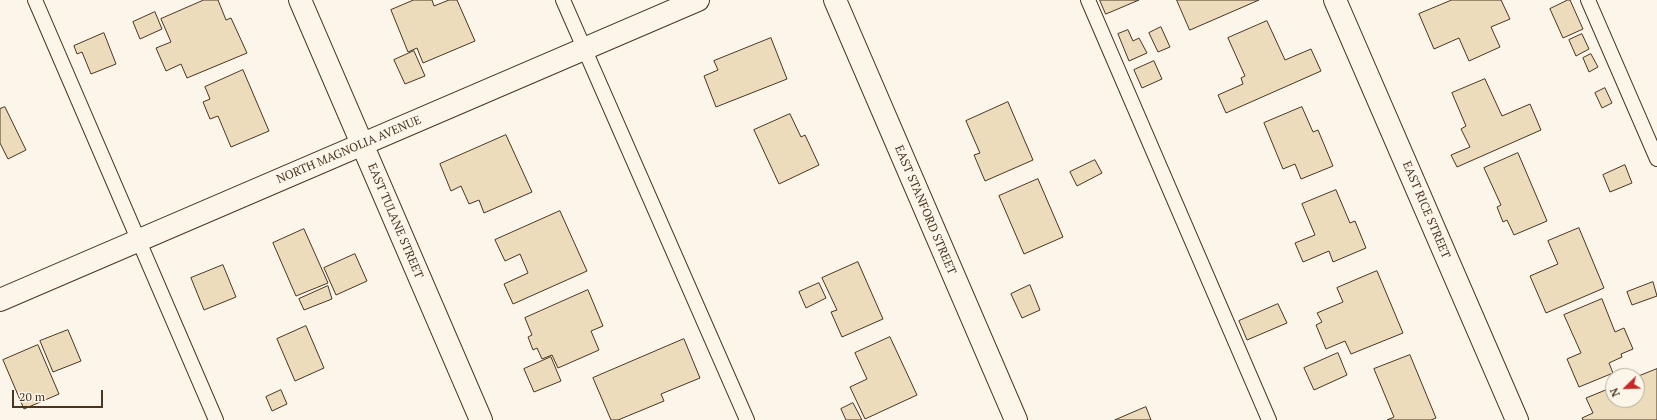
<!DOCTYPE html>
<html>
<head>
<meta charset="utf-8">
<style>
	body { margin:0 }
	#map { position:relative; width:1657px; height:420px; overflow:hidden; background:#fbf6e9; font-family:"PT Serif",serif }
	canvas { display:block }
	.north { position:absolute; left:1605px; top:368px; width:40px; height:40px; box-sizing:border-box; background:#fbf6e9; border:1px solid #b4a999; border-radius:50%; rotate:247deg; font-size:11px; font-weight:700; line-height:16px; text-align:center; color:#4a3520 }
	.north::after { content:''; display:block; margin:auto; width:14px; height:18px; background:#c62828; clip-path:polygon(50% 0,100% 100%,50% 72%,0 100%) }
	.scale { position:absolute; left:12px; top:390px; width:91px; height:18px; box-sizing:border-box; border:2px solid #4a3520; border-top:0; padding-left:5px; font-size:12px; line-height:14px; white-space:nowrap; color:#4a3520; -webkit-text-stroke:3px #fbf6e9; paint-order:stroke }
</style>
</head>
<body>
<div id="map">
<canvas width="1657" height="420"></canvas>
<div class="north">N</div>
<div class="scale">20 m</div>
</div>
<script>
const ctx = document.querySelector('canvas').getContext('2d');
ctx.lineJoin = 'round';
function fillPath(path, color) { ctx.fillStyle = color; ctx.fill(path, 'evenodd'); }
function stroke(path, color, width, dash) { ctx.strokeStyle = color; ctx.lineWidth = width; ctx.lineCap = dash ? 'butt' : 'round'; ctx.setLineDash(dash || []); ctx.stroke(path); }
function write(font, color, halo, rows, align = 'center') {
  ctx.font = font + ' "PT Serif",serif'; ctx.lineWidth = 3; ctx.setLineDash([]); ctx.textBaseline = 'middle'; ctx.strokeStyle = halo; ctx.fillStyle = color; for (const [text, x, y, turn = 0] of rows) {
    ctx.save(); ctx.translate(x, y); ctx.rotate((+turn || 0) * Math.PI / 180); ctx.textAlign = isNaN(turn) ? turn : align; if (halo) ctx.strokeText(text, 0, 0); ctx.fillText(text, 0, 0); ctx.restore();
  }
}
const building = new Path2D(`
	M204,0h14l8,20 5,-2 16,35 -60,25 -6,-14 -15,7 -10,-23 15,-6 -10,-23z
	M414,0h18l2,6 15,-6h8l18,41 -52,22 -6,-15 -9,4 -17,-42z
	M1100,0h39l-33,14z
	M1177,0h82l-69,30z
	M1452,0h49l9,19 -19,8 9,20 -31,14 -10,-23 -25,11 -15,-35z
	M1568,0h2l13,29 -20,9 -13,-29z
	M155,12l7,17 -22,10 -7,-17z
	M1267,21l18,39 26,-11 10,22 -95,42 -8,-18 25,-11 -2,-6 4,-2 -17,-38z
	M1161,27l9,20 -12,5 -9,-19z
	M1128,30l5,11 6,-3 8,15 -18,8 -11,-27z
	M104,33l12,31 -25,10 -9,-22 -5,2 -3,-8z
	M1582,34l7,15 -13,7 -7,-16z
	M771,38l16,41 -71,28 -12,-31 14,-6 -4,-9z
	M414,51l11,25 -20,8 -11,-24z
	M1591,54l7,13 -9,5 -6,-14z
	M1154,61l8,18 -20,9 -8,-18z
	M243,70l26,61 -38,16 -13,-31 -8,3 -7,-17 7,-3 -5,-12z
	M1485,79l17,37 28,-12 11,26 -84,37 -6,-12 19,-8 -9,-18 5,-3 -14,-33z
	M1605,88l7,15 -10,5 -7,-15z
	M1008,102l25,58 -48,21 -11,-26 6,-2 -14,-32z
	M5,107l21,43 -18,9 -8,-16v-34z
	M1302,107l11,25 5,-2 15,36 -32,13 -6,-15 -12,5 -19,-46z
	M790,114l11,23 4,-2 14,30 -40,19 -25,-54z
	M506,135l26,57 -48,21 -5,-13 -10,4 -8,-18 -10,5 -11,-27z
	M1518,153l29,68 -33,14 -7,-15 -4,2 -6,-15 4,-2 -17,-37z
	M1095,160l7,13 -25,13 -7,-14z
	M1625,165l7,18 -22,9 -7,-17z
	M1038,179l25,58 -39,17 -25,-58z
	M1336,190l14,33 5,-2 11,27 -33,14 -4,-11 -26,11 -8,-19 20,-8 -13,-31z
	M560,211l27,60 -74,33 -9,-20 24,-11 -8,-19 -15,7 -10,-21z
	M1579,228l25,60 -58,25 -16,-37 28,-12 -10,-23z
	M304,229l24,54 -32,13 -23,-53z
	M355,254l12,27 -31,14 -12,-27z
	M858,262l25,57 -41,18 -11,-25 6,-2 -15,-32z
	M223,265l13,32 -32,13 -13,-32z
	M1377,271l26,62 -52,21 -6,-13 -19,8 -10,-24 6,-3 -5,-9 26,-11 -6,-14z
	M1653,282l4,14 -25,9 -5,-13z
	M819,283l7,15 -20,10 -7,-16z
	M1030,285l10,25 -18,8 -11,-24z
	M328,286l4,13 -28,11 -5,-11z
	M588,290l15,36 -12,5 8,19 -41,18 -6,-13 -10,4 -5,-11 -4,2 -5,-13 4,-2 -7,-17z
	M1602,299l13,33 9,-4 9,21 -12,5 1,3 -13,6 4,10 -34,14 -12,-28 14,-6 -17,-38z
	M1278,304l9,19 -40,17 -8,-19z
	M306,326l18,42 -29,13 -18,-42z
	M68,330l13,31 -28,11 -13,-31z
	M890,337l27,58 -52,24 -15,-32 17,-8 -12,-26z
	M684,339l16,39 -39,16 3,7 -46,19h-7l-18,-42z
	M38,345l21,49 -35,15 -21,-49z
	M1338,353l9,22 -33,15 -10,-22z
	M1410,355l26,63 -5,2h-44l7,-3 -20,-48z
	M551,357l10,24 -27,11 -10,-23z
	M1657,369v51h-74l-1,-2 11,-5 -7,-15 27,-11v13h24v-23z
	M281,390l6,14 -15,7 -6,-14z
	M853,403l9,17h-16l-5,-11z
	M1146,407l5,13h-36z`);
const service = new Path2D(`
	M35,0l181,420
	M563,0l184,420
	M1088,0l181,420
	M1588,0l69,159`);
const minor = new Path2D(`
	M300,0l181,420
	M835,0l181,420
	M1335,0l182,420
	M0,300l698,-300`);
const streetNames = [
	["NORTH MAGNOLIA AVENUE",349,150,-23],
	["EAST STANFORD STREET",925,210,67],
	["EAST RICE STREET",1426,210,67],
	["EAST TULANE STREET",395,221,67]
];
fillPath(building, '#ecdcbc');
stroke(building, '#4a3520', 1);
stroke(service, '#4a3520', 16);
stroke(minor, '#4a3520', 24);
stroke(service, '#fbf6e9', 14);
stroke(minor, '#fbf6e9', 22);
write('12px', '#4a3520', '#fbf6e9', streetNames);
</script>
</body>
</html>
